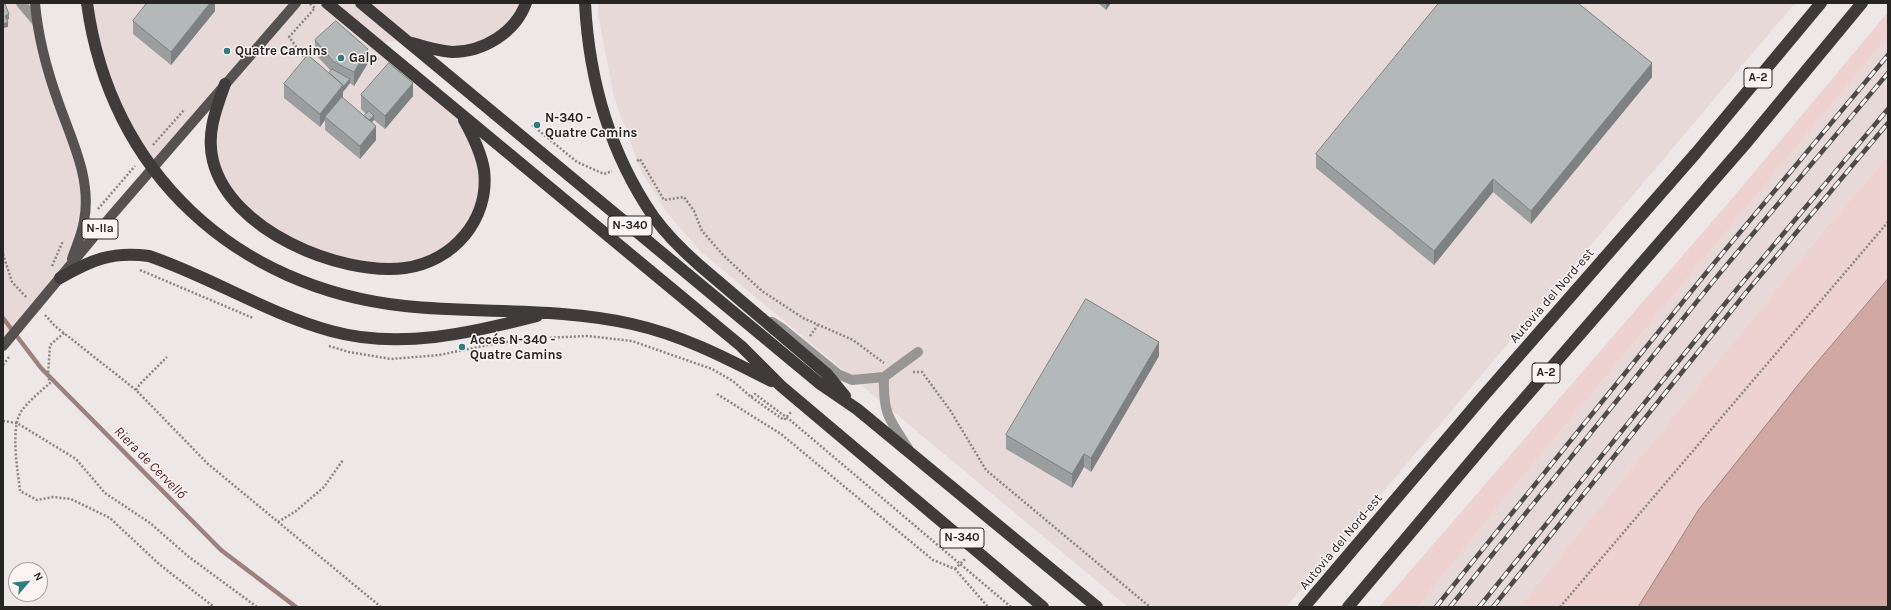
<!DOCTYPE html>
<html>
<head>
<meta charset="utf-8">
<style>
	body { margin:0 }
	#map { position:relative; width:1891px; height:610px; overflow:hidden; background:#ede8e7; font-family:Karla,sans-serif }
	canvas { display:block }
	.frame { position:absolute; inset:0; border:4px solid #262524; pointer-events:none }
	.north { position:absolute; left:8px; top:562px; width:40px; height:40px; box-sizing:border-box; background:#faf5f4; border:1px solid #a5a2a1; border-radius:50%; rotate:62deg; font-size:11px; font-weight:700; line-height:16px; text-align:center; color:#262524 }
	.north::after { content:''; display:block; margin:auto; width:14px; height:18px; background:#327b7f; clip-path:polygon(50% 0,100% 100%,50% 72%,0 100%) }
</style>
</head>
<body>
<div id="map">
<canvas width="1891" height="610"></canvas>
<div class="frame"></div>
<div class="north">N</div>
</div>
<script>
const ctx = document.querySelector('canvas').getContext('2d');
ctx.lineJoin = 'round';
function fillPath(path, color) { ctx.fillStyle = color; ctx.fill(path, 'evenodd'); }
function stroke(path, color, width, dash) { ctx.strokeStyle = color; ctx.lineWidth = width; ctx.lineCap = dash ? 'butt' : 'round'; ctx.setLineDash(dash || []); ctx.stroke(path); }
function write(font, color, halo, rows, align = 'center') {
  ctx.font = font + ' Karla,sans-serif'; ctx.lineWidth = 3; ctx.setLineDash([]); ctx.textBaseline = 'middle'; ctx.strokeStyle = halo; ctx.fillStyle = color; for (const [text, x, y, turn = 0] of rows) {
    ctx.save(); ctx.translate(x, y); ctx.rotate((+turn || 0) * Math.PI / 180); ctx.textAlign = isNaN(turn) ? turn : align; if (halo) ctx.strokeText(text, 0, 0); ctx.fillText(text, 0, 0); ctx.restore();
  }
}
const built = new Path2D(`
	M3,3h32l2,19 32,108 16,74 -15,60 -67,79z
	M87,3h439l-8,15 -50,33 -62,-11 -30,3 83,69 13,23 11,57 -20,46 -57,30 -77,-10 -87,-48 -29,-51 12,-73 -72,81 -34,-52z
	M598,3h1197l-509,604h-158l-428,-356 -32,-37 -27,-43 -27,-74 -16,-83z
	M1888,37v119l-63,73 -306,378h-101l83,-104z`);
const green = new Path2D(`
	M1888,12v25l-387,466 -83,104h-39l356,-412z
	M1888,156v123l-86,101 -103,129 -61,98h-119l306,-378z`);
const water = new Path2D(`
	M1888,279v328h-250l61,-98 103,-129z`);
const stream = new Path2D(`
	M3,318l38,50 180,182 75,57`);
const path = new Path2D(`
	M306,60l-17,-23 26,-29 -6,-5
	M532,125l45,37 27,12 8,-3
	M153,145l31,-35
	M637,161l3,-2 24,41 20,-3 10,14 8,20 22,25 38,35 41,27 50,22 31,23
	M98,209l37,-43
	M3,254l9,28 15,16
	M52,266l11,-25
	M140,270l113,48
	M45,315l10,11 81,64 72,74 173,143
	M64,333l-14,12 -2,31 2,7c-9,8 -19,16 -27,26 -14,16 -5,62 -3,82l17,9 16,-3 18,2 39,19 49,46 55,43
	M810,336l8,-11
	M329,346l20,6 42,7 48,-4 59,-12 46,-5 44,-2 44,5 80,28 21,12 18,16 33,23 7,-8
	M3,365l6,-8
	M913,372h9l28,38 36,60 164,137
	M136,390l4,-6 27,-27
	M717,394l64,40 152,126 22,9 33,38
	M751,397l4,-3 35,26 221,187
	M3,421l14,2 59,36 29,34 45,30 39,34 68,50
	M278,522l18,-11 28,-24 19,-27
	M955,569l11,-11
	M1560,607l328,-385`);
const minor = new Path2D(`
	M21,3l16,19
	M772,322l11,7 55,45 14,6 32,-3 34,-25
	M884,377c-1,36 4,41 24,71`);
const major = new Path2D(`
	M35,3c3,35 12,68 24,101 13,37 33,76 25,117 -2,13 -8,26 -12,38
	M3,346l109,-131 184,-212`);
const highway = new Path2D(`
	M87,3c23,170 149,285 318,303 76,8 152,1 227,18 50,11 94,34 139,57
	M327,3l414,343 40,40 262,221
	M361,3l458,380 38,26 240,198
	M585,3c4,76 25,150 68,213 13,18 29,34 46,49l128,109 18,22
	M412,43c13,4 27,8 40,9 31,0 63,-19 74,-49
	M225,84c-9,25 -19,50 -12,77 17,69 126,115 192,107 48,-6 85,-49 79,-98 -3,-18 -11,-34 -20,-50
	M60,278c31,-18 52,-27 89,-22 62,21 119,58 182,75 68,19 140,2 206,-15
	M1304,607l176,-207 216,-247 125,-150
	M1348,607l155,-184 244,-281 115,-139`);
const rail = new Path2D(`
	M1436,607l275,-340 177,-212
	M1450,607l270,-334 168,-200
	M1479,607l258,-318 151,-180
	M1493,607l251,-312 144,-172`);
const wall = new Path2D(`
	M215,3v8l-44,54 -38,-31v-13z
	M1098,3h13l-5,7z
	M315,40l53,23 -14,23 -4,-3 -7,9v6l21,18 2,-2 -5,-5v-14l52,1 -28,33 -11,-9 -2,2 4,18 -16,19 -35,-29v-10l-5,7 -36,-29v-14l45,-11 2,-2 -16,-17z
	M1652,77l-121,147 -38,-32 -59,73 -118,-97v-14z
	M1159,356l-68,116 -7,-5 -12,21 -66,-39v-14z`);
const shadedWall = new Path2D(`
	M210,3h5v8l-44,54v-13z
	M1106,3h5l-5,7z
	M9,14v5l-4,2v-5z
	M8,22v5l-5,1v-4z
	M368,49v14l-14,23v-14z
	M1652,63v14l-121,147v-13z
	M350,79v4l-7,9v6l-18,19v3l-5,7v-13l23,-29z
	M413,83v13l-28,33v-13z
	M374,116v4l-10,10v-5z
	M376,126v14l-16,19v-13z
	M1493,179v13l-59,73v-14z
	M1159,342v14l-68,116v-14z
	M1084,454v13l-12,21v-14z`);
const building = new Path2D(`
	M147,3h63l-39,49 -38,-31z
	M1439,3h139l74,60 -121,148 -38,-32 -59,72 -118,-97z
	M5,4l4,10 -4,2 3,6 -5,2v-19z
	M336,21l32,28 -14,23 -20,-10 -19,-22z
	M308,55l35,30 -23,29 -36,-30z
	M389,63l24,20 -28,33 -24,-21z
	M332,69l18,10 -7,8v-2l-14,-12z
	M342,97l34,29 -16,20 -35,-29z
	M369,111l5,5 -5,4 -5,-4z
	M1086,299l73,43 -68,116 -7,-4 -12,20 -66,-39z`);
const markers = [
	[227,51,4,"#327b7f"],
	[341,58,4,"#327b7f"],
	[537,125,4,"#327b7f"],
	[462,347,4,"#327b7f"]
];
const shields = [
	[1758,78,28],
	[630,226,44],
	[100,229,36],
	[1546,373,28],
	[962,538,44]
];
const shieldNames = [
	["A-2",1758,78],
	["N-340",630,226],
	["N-IIa",100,229],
	["A-2",1546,373],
	["N-340",962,538]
];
const poiNames = [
	["Quatre Camins",235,51],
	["Galp",349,58],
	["N-340 -",545,118],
	["Quatre Camins",545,133],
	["Accés N-340 -",470,340],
	["Quatre Camins",470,355]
];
const streetNames = [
	["Autovia del Nord-est",1552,296,-49],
	["Autovia del Nord-est",1341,542,-50]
];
const waterNames = [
	["Riera de Cervelló",150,463,45]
];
fillPath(built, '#e7d9d7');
fillPath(green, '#eed2d0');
fillPath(water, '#d2a8a5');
stroke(water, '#9e817e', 1);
stroke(stream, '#9e817e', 4.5);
stroke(path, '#888584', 2.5, [2, 2]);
stroke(minor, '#989695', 10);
stroke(major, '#565252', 10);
stroke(highway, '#3f3b3b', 12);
stroke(rail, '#4d4b4a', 4.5);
stroke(rail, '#faf5f4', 3, [9]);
fillPath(wall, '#9a9e9e');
fillPath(shadedWall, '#7d8181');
fillPath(building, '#b3b8b8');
stroke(building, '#7d8181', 1);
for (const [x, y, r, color] of markers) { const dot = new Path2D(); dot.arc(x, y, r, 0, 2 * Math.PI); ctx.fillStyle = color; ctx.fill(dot); stroke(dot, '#faf5f4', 1.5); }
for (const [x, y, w] of shields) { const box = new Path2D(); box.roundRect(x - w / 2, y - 10, w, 20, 3); ctx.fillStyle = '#faf5f4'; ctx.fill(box); stroke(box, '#262524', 1); }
write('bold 12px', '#262524', null, shieldNames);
write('bold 13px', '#262524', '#faf5f4', poiNames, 'left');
write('13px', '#262524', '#faf5f4', streetNames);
write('italic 14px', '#541f1f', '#faf5f4', waterNames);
</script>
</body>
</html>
